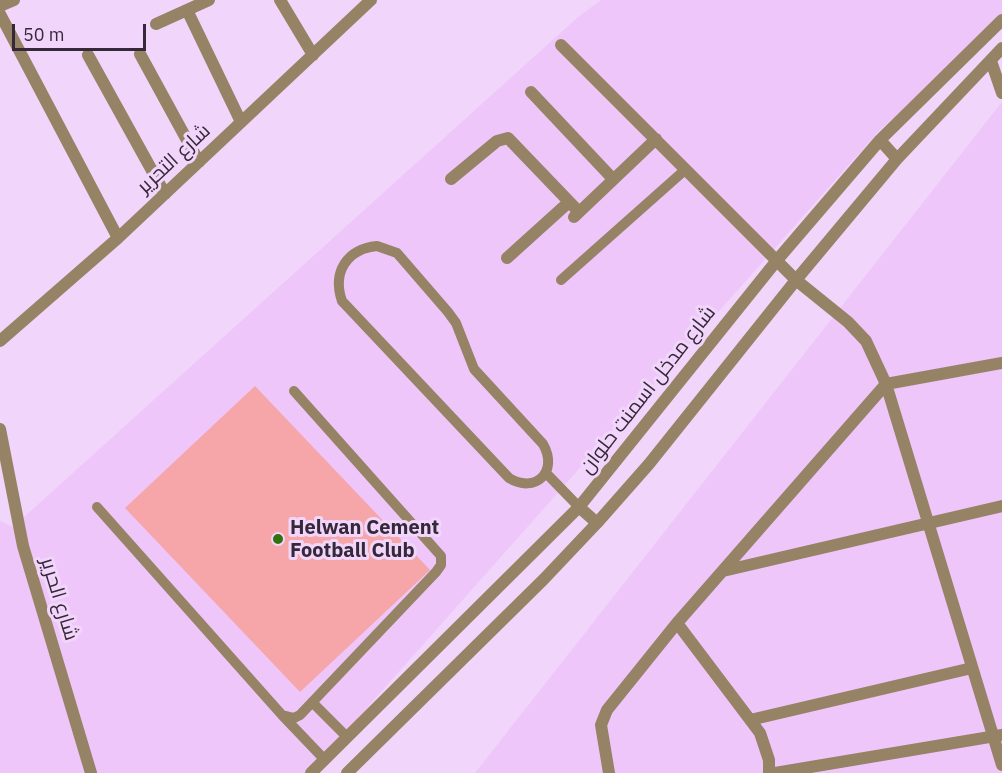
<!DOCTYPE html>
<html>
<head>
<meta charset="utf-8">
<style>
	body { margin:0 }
	#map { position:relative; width:1002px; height:773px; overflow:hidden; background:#f1d5fa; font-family:"IBM Plex Sans",sans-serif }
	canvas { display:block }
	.scale { position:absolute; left:12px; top:24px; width:134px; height:27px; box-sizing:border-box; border:3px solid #352839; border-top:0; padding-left:8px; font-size:18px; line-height:21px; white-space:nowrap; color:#352839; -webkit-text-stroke:4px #f1d5fa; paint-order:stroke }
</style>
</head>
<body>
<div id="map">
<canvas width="1002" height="773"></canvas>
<div class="scale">50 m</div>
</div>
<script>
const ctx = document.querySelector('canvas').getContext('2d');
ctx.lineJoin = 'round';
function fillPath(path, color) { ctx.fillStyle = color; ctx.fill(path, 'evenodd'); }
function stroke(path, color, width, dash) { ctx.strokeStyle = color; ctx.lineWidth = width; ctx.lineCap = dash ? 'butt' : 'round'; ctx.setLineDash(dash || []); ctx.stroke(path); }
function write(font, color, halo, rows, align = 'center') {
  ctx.font = font + ' "IBM Plex Sans",Cairo,sans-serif'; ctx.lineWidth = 6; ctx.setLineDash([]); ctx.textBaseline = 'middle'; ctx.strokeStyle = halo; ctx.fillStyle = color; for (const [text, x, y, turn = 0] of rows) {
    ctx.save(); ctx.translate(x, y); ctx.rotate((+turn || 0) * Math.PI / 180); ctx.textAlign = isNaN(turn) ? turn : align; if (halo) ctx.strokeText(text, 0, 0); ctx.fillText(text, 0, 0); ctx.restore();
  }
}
const built = new Path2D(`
	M601,0h401v18l-124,114 -569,641h-309v-252l13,6 564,-509z
	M1002,102v671h-527z`);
const green = new Path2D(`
	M255,386l175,184 -130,122 -175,-184z`);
const lane = new Path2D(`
	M377,246l20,7 51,59 8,11 18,46 69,75c16,28 -8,50 -34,34l-167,-177c-10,-29 5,-52 35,-55z
	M561,280l125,-111
	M546,473l33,34
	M97,507l185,208 12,3 6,-3 136,-143 5,-7v-9l-147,-165
	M312,702l35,35
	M282,715l43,45`);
const street = new Path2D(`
	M280,0l33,55
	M0,6l14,-6
	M187,10l54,112
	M0,14l118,224
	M156,24l53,-24
	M561,45l235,235 52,42 18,19 20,43 116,381
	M140,54l59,108
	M88,55l77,139
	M991,61l11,32
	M531,92l82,87
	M880,140l17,19
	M451,179l46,-38 11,-3 71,74
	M574,217l82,-78
	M507,258l62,-56
	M0,341l118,-103 253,-238
	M0,429l23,117 68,227
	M579,507l18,16
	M723,571l279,-65
	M677,623l83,110 9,27v13
	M750,720l222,-52
	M311,773l268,-266 199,-248 102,-119 122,-120
	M347,773l197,-194 53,-56 52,-59 147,-184 101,-121 105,-111
	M609,773l-8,-48 6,-15 70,-87 209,-239 116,-21
	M775,773l227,-38`);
const markers = [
	[278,539,6,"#2f720e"]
];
const streetNames = [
	["شارع التحرير",174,159,-43],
	["شارع مدخل اسمنت حلوان",648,390,-52],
	["شارع الحرير",59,599,73]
];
const poiNames = [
	["Helwan Cement",290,528],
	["Football Club",290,551]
];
fillPath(built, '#eec6fa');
fillPath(green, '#f6a6a8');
stroke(lane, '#968365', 10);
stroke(street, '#968365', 12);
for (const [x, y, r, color] of markers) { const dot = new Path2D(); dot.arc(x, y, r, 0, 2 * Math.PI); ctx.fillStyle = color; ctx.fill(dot); stroke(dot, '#f1d5fa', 2); }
write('20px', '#352839', '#f1d5fa', streetNames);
write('bold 20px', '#352839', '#f1d5fa', poiNames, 'left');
</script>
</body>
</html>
